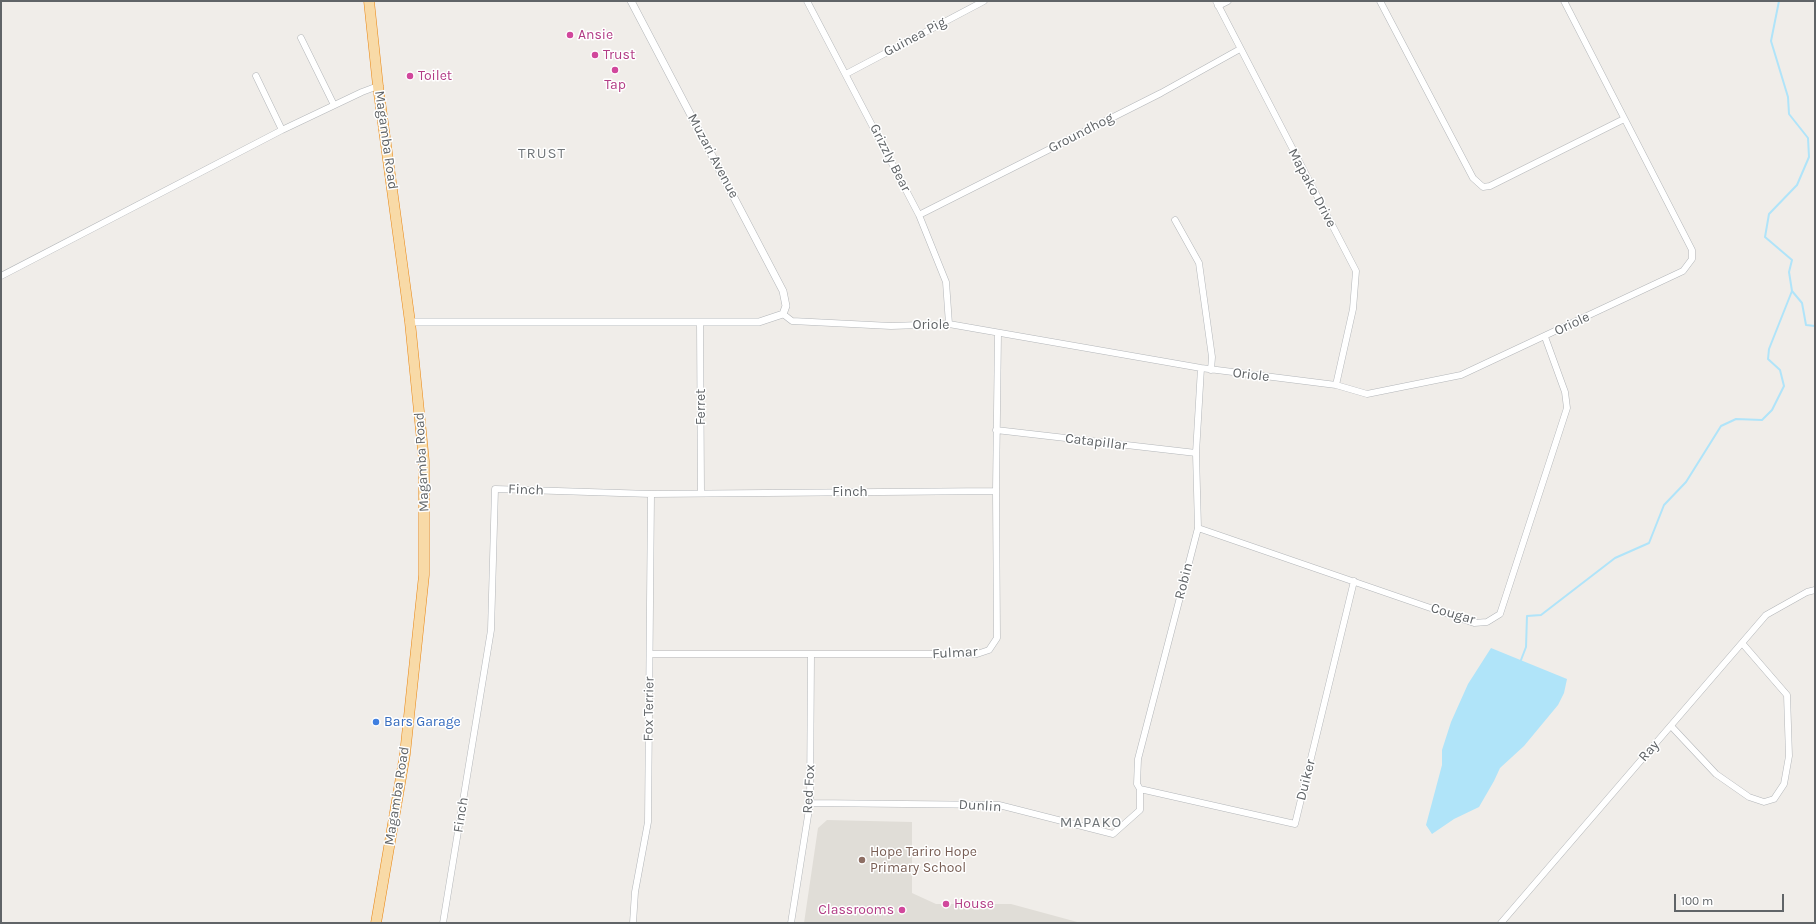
<!DOCTYPE html>
<html>
<head>
<meta charset="utf-8">
<style>
	body { margin:0 }
	#map { position:relative; width:1816px; height:924px; overflow:hidden; background:#f0ede9; font-family:Karla,sans-serif }
	canvas { display:block }
	.frame { position:absolute; inset:0; border:2px solid #606467; pointer-events:none }
	.scale { position:absolute; left:1674px; top:894px; width:110px; height:18px; box-sizing:border-box; border:2px solid #606467; border-top:0; padding-left:5px; font-size:12px; line-height:14px; white-space:nowrap; color:#606467; -webkit-text-stroke:3px #fff; paint-order:stroke }
</style>
</head>
<body>
<div id="map">
<canvas width="1816" height="924"></canvas>
<div class="frame"></div>
<div class="scale">100 m</div>
</div>
<script>
const ctx = document.querySelector('canvas').getContext('2d');
ctx.lineJoin = 'round';
function fillPath(path, color) { ctx.fillStyle = color; ctx.fill(path, 'evenodd'); }
function stroke(path, color, width, dash) { ctx.strokeStyle = color; ctx.lineWidth = width; ctx.lineCap = dash ? 'butt' : 'round'; ctx.setLineDash(dash || []); ctx.stroke(path); }
function write(font, color, halo, rows, align = 'center') {
  ctx.font = font + ' Karla,sans-serif'; ctx.lineWidth = 3; ctx.setLineDash([]); ctx.textBaseline = 'middle'; ctx.strokeStyle = halo; ctx.fillStyle = color; for (const [text, x, y, turn = 0] of rows) {
    ctx.save(); ctx.translate(x, y); ctx.rotate((+turn || 0) * Math.PI / 180); ctx.textAlign = isNaN(turn) ? turn : align; if (halo) ctx.strokeText(text, 0, 0); ctx.fillText(text, 0, 0); ctx.restore();
  }
}
const education = new Path2D(`
	M827,820l85,2v71l24,11h75l70,19h-277l14,-95z`);
const water = new Path2D(`
	M1491,648l76,31 -3,14 -6,12 -34,41 -24,22 -6,13 -15,26 -25,12 -22,15 -6,-9 16,-60v-15l9,-28 17,-38z`);
const stream = new Path2D(`
	M1779,1l-8,40 17,56 1,17 19,24 1,19 -12,28 -28,29 -4,23 27,23 -3,12 3,19 10,12 4,22 9,1
	M1521,660l5,-13 1,-31 14,-1 74,-57 34,-15 15,-38 22,-23 35,-56 15,-7 26,1 10,-10 12,-24 -4,-16 -12,-11 1,-10 23,-58`);
const minor = new Path2D(`
	M807,1l112,214 27,67 3,42
	M1216,1l140,270 -3,38 -17,76
	M1380,1l93,177 10,9 7,-1 134,-67
	M1218,6l10,-5
	M301,38l33,67
	M846,74l138,-73
	M256,76l26,54
	M919,215l242,-122 79,-44
	M1175,220l24,43 13,94 -1,13
	M1,276l281,-146 80,-38 16,-6
	M783,314l9,7 99,5 58,-2 252,44 135,17 31,9 94,-19 222,-104 9,-12v-9l-128,-249
	M700,322l1,171
	M996,430l200,23
	M1198,528l276,95 13,-1 13,-8 67,-206 -2,-16 -20,-55
	M650,654h327l12,-4 8,-12 -1,-147 2,-158
	M1671,726l45,48 33,23 15,5 10,-3 10,-15 5,-28 -2,-61 -45,-52
	M1140,789l-3,-5 1,-25 60,-231 -2,-75 5,-85
	M1140,789l155,35 59,-243
	M810,803l189,2 114,29 27,-24v-21
	M443,923l48,-293 4,-141 156,5 345,-3
	M633,923l2,-31 13,-70 3,-328
	M791,923l19,-120 1,-149
	M1501,923l265,-308 41,-23 8,-2`);
const tertiary = new Path2D(`
	M410,322h349l24,-8 3,-8 -3,-15 -152,-290`);
const trunk = new Path2D(`
	M369,1l9,85 32,236 14,139v114l-19,179 -29,169`);
const markers = [
	[570,35,4,"#d1479c"],
	[595,55,4,"#d1479c"],
	[615,70,4,"#d1479c"],
	[410,76,4,"#d1479c"],
	[376,722,4,"#3f7fe0"],
	[862,860,4,"#8d6e63"],
	[946,904,4,"#d1479c"],
	[902,910,4,"#d1479c"]
];
const hotelNames = [
	["Ansie",578,35],
	["Trust",603,55],
	["Toilet",418,76],
	["Tap",615,85,"center"],
	["House",954,904],
	["Classrooms",894,910,"right"]
];
const streetNames = [
	["Guinea Pig",915,37,-28],
	["Groundhog",1081,133,-27],
	["Magamba Road",386,140,82],
	["Muzari Avenue",713,156,62],
	["Grizzly Bear",890,158,63],
	["Mapako Drive",1312,188,62],
	["Oriole",1572,324,-25],
	["Oriole",931,325],
	["Oriole",1251,375,7],
	["Ferret",701,407,-90],
	["Catapillar",1096,442,7],
	["Magamba Road",422,462,-93],
	["Finch",526,490,2],
	["Finch",850,492],
	["Robin",1184,581,-76],
	["Cougar",1453,614,16],
	["Fulmar",955,653,-3],
	["Fox Terrier",649,709,-89],
	["Ray",1649,751,-49],
	["Duiker",1306,780,-76],
	["Red Fox",809,789,-87],
	["Magamba Road",397,796,-81],
	["Dunlin",980,806,3],
	["Finch",461,815,-81]
];
const shopNames = [
	["Bars Garage",384,722]
];
const educationNames = [
	["Hope Tariro Hope",870,852],
	["Primary School",870,868]
];
const neighbourhoodNames = [
	["TRUST",542,154],
	["MAPAKO",1091,823]
];
fillPath(education, '#e0ddd7');
fillPath(water, '#b0e4f9');
stroke(stream, '#b0e4f9', 2);
stroke(minor, '#b3b6b9', 7);
stroke(tertiary, '#b3b6b9', 8);
stroke(trunk, '#e88511', 11);
stroke(minor, '#fff', 6);
stroke(tertiary, '#fff', 7);
stroke(trunk, '#f8daa7', 10);
for (const [x, y, r, color] of markers) { const dot = new Path2D(); dot.arc(x, y, r, 0, 2 * Math.PI); ctx.fillStyle = color; ctx.fill(dot); stroke(dot, '#fff', 1.5); }
write('14px', '#b23c85', '#fff', hotelNames, 'left');
write('14px', '#606467', '#fff', streetNames);
write('14px', '#366cbe', '#fff', shopNames, 'left');
write('14px', '#785e54', '#fff', educationNames, 'left');
ctx.letterSpacing = '1px';
write('15px', '#717679', '#fff', neighbourhoodNames);
ctx.letterSpacing = '0px';
</script>
</body>
</html>
